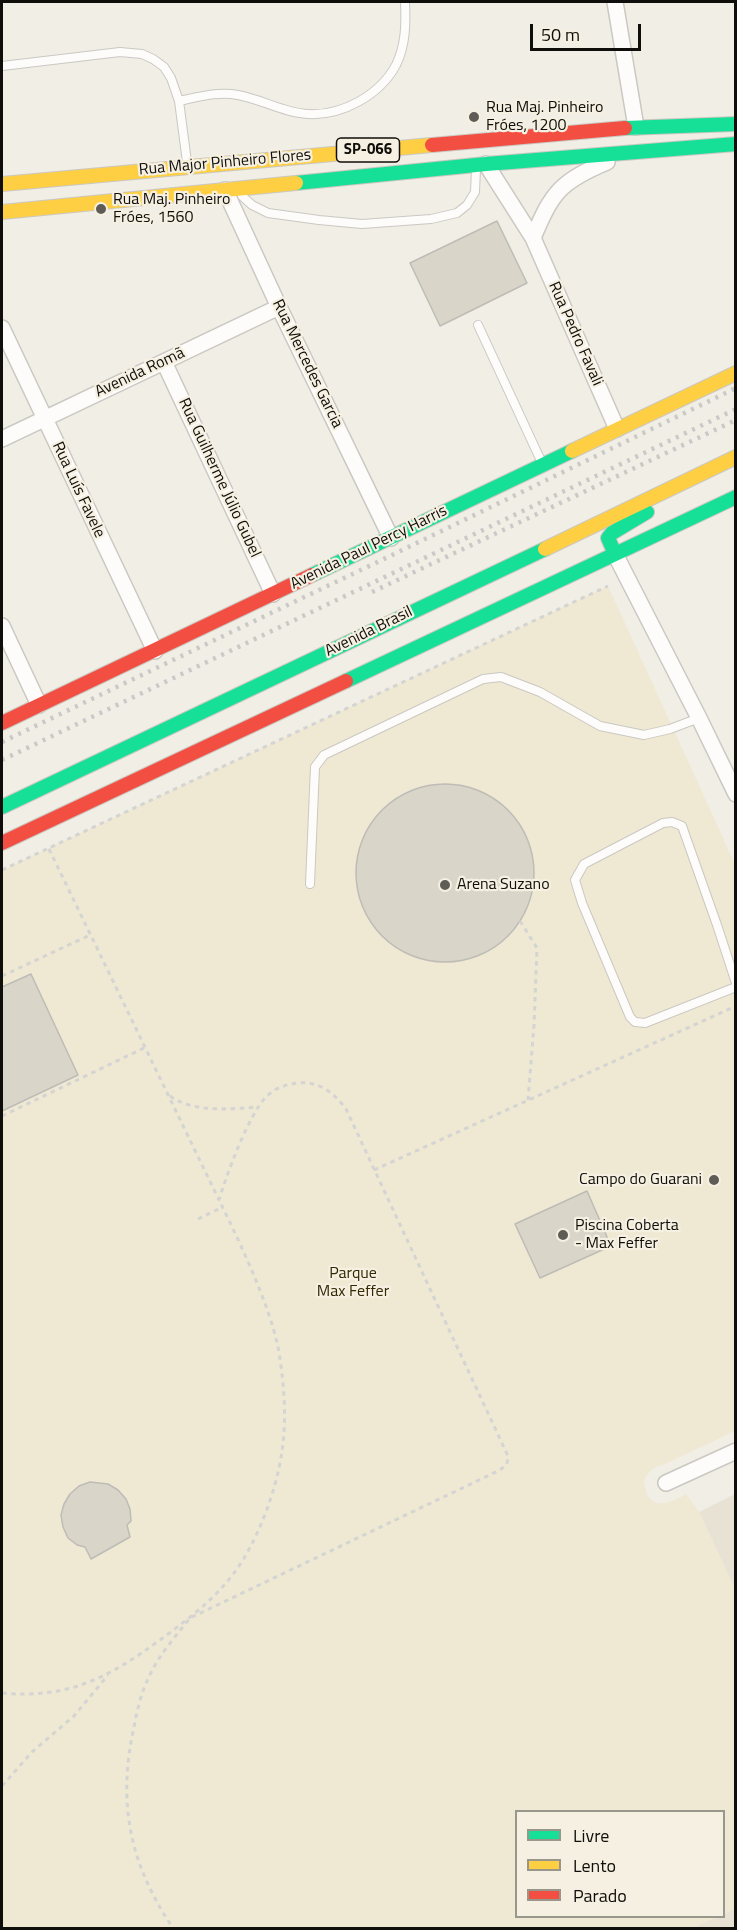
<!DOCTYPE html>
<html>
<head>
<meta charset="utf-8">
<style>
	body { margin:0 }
	#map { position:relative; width:737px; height:1930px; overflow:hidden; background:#f1eee6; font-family:"Titillium Web",sans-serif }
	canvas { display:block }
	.frame { position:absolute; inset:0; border:3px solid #100e0a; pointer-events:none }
	.legend { position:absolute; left:515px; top:1810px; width:210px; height:108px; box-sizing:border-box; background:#f5f0e1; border:2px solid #99968b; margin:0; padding:8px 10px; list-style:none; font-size:18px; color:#100e0a }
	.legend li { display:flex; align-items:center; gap:12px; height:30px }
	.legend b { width:30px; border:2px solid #99968b }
	.scale { position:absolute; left:530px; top:24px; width:111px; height:27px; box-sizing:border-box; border:3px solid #100e0a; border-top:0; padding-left:8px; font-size:18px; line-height:21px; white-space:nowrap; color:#100e0a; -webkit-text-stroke:4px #f5f0e1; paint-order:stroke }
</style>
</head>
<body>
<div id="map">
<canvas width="737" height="1930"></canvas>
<div class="frame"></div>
<ul class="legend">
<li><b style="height:8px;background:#16e098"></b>Livre</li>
<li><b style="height:8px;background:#ffcf43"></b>Lento</li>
<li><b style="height:8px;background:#f24e42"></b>Parado</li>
</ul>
<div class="scale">50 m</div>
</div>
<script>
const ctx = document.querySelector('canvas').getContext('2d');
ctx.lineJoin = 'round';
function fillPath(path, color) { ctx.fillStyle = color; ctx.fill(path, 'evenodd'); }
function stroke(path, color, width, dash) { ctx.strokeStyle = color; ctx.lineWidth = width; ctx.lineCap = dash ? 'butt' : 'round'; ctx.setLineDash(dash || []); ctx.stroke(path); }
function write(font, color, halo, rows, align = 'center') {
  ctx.font = font + ' "Titillium Web",sans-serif'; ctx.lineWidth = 4.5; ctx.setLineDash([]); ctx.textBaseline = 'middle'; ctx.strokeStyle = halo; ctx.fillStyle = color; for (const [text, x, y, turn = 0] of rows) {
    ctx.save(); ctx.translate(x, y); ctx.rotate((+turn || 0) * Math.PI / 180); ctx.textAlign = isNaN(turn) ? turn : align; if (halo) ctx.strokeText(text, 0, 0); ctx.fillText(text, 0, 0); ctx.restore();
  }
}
const built = new Path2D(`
	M735,1494v95l-36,-77z
	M735,1908v20h-37l-1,-2 20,-9 7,-1v-2z`);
const green = new Path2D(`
	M608,586l127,278v567l-70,33c-11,3 -17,7 -21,17 3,30 23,25 42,13l13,18 36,77v319l-11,6v-102h-208v104l201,1 -20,9 1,2h-696v-1058z`);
const building = new Path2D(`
	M497,221l30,62 -87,43 -30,-63z
	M356 873a89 89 0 1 1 178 0a89 89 0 1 1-178 0Z
	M31,974l47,101 -76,36v-124z
	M587,1191l24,55 -71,32 -25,-54z
	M90,1482l18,2 10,6 8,9 4,10 1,12 -4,4 3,12 -39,22 -6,-12 -8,-2 -9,-7 -5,-11 -2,-12 3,-11 6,-10 9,-8z`);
const path = new Path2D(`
	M49,849l170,351
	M2,870l606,-284
	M520,921l17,27 -3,77 -6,75
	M2,976l88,-41
	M170,1096c24,17 59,13 88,11
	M2,1116l144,-69
	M374,1170l362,-164
	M198,1219l25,-12
	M2,1693c66,6 106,-15 158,-53 27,-20 54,-40 74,-67 23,-30 43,-84 48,-122 5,-33 2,-70 -4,-104 -10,-46 -38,-104 -59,-147 7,-24 30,-86 47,-103 9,-9 20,-13 33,-14 21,-2 36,11 47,26l162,347 -1,8 -7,6 -310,148c-15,19 -32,38 -42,61 -7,14 -11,32 -14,48 -17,76 -4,138 39,201
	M2,1786l30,-34 42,-36 34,-41`);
const lane = new Path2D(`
	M2,66l118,-14 22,2 11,5 11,8 7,11 8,23 8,61
	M179,101c19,-4 39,-10 59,-6 23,4 46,18 70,19 34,2 72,-19 88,-49 10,-20 10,-43 9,-63
	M242,196l10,9 16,8 51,7 43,4 69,-5 26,-6 10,-8 8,-13 1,-23
	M478,325l64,138
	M310,884l5,-117 9,-12 159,-76 18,-2 39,15 60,34 44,9 26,-6 29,-11
	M736,983l-19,-58 -35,-99 -10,-4 -9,1 -79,41 -9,16 7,23 48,114 5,5 10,1 91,-36`);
const street = new Path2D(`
	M615,2l21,125
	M486,164l47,74 84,191
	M225,190l54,117 112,231
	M533,238c19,-46 28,-57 74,-76
	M2,328l153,323
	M164,362l109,232
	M2,439l277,-132
	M615,554l84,164 37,76
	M2,626l37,79
	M666,1483l70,-32`);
const fast = new Path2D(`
	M625,128l111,-4
	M296,183l190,-19 250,-20
	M615,554l-7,-16 4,-5 35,-21
	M312,575l260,-124
	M346,681l390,-184
	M2,807l543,-258`);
const slow = new Path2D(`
	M2,184l430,-39
	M2,212l294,-29
	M572,451l164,-78
	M545,549l191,-92`);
const jam = new Path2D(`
	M432,145l193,-17
	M2,723l310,-148
	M2,843l344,-162`);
const rail = new Path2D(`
	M372,592l364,-172
	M2,742l388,-186 346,-168
	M2,760l734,-351`);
const markers = [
	[474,117,6,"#5f5c57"],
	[101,209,6,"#5f5c57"],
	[445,885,6,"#5f5c57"],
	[714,1180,6,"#5f5c57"],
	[563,1235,6,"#5f5c57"]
];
const shields = [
	[368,150,63]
];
const shieldNames = [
	["SP-066",368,150]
];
const poiNames = [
	["Rua Maj. Pinheiro",486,108],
	["Fróes, 1200",486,126],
	["Rua Maj. Pinheiro",113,200],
	["Fróes, 1560",113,218],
	["Arena Suzano",457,885],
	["Campo do Guarani",702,1180,"right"],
	["Piscina Coberta",575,1226],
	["- Max Feffer",575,1244]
];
const streetNames = [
	["Rua Major Pinheiro Flores",225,163,-5],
	["Rua Pedro Favali",575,334,66],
	["Rua Mercedes Garcia",307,364,64],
	["Avenida Romã",140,373,-25],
	["Rua Guilherme Júlio Gubel",219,478,65],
	["Rua Luís Favele",78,490,65],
	["Avenida Paul Percy Harris",369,548,-26],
	["Avenida Brasil",369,632,-26]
];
const parkNames = [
	["Parque",353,1274],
	["Max Feffer",353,1292]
];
fillPath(built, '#e7e2d4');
fillPath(green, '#efe8d3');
fillPath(building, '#d9d5c9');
stroke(building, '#bebcb6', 1.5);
stroke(lane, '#cac8c1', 10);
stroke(street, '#cac8c1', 18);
stroke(fast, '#cac8c1', 16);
stroke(slow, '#cac8c1', 16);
stroke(jam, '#cac8c1', 16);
stroke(path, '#d4d4d2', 3, [4.5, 4.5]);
stroke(lane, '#fdfcfb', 8);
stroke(street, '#fdfcfb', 15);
stroke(fast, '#16e098', 14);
stroke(slow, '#ffcf43', 14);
stroke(jam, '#f24e42', 14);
stroke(rail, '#cac9c7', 4.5, [3, 6]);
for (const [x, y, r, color] of markers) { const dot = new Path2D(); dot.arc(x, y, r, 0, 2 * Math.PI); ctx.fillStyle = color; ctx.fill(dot); stroke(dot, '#f5f0e1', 2); }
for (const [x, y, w] of shields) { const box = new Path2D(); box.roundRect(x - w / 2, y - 12, w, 24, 4.5); ctx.fillStyle = '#f5f0e1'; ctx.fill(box); stroke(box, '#100e0a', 1.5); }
write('bold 15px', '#100e0a', null, shieldNames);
write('16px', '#100e0a', '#f5f0e1', poiNames, 'left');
write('16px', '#100e0a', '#f5f0e1', streetNames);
write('16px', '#342904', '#f5f0e1', parkNames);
</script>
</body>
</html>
